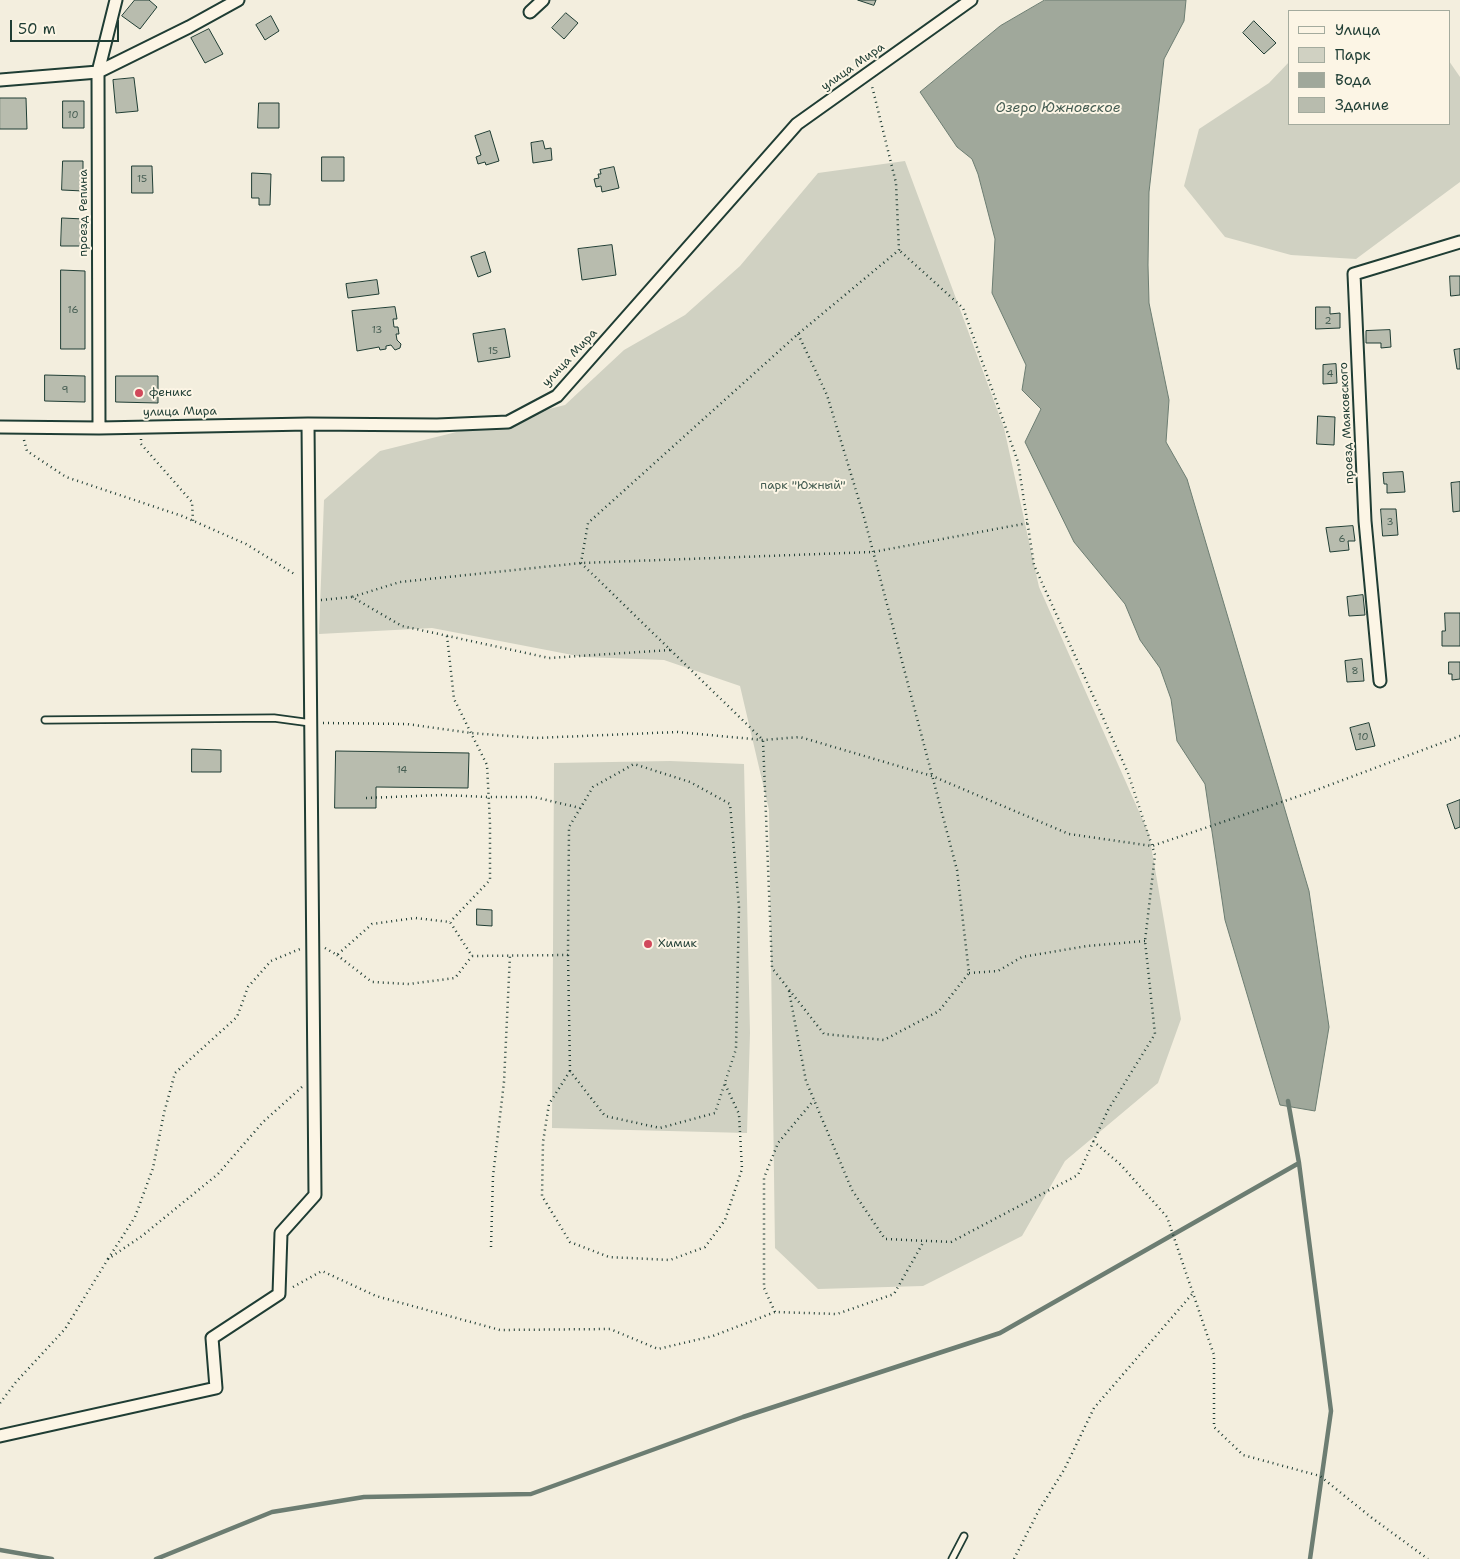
<!DOCTYPE html>
<html>
<head>
<meta charset="utf-8">
<style>
	body { margin:0 }
	#map { position:relative; width:1460px; height:1559px; overflow:hidden; background:#f3eede; font-family:"Shantell Sans",sans-serif }
	canvas { display:block }
	.legend { position:absolute; left:1288px; top:10px; width:162px; height:115px; box-sizing:border-box; background:#fcf5e5; border:1px solid #a4ab9e; margin:0; padding:6px 9px; list-style:none; font-size:15px; color:#1f3d34 }
	.legend li { display:flex; align-items:center; gap:10px; height:25px }
	.legend b { width:25px; border:1px solid #a4ab9e }
	.scale { position:absolute; left:10px; top:20px; width:109px; height:22px; box-sizing:border-box; border:2px solid #1f3d34; border-top:0; padding-left:6px; font-size:15px; line-height:18px; white-space:nowrap; color:#1f3d34; -webkit-text-stroke:4px #fcf5e5; paint-order:stroke }
</style>
</head>
<body>
<div id="map">
<canvas width="1460" height="1559"></canvas>
<ul class="legend">
<li><b style="height:6px;background:#fcf5e5"></b>Улица</li>
<li><b style="height:14px;background:#d0d1c2"></b>Парк</li>
<li><b style="height:14px;background:#a0a89b"></b>Вода</li>
<li><b style="height:14px;background:#b8bcae"></b>Здание</li>
</ul>
<div class="scale">50 m</div>
</div>
<script>
const ctx = document.querySelector('canvas').getContext('2d');
ctx.lineJoin = 'round';
function fillPath(path, color) { ctx.fillStyle = color; ctx.fill(path, 'evenodd'); }
function stroke(path, color, width, dash) { ctx.strokeStyle = color; ctx.lineWidth = width; ctx.lineCap = dash ? 'butt' : 'round'; ctx.setLineDash(dash || []); ctx.stroke(path); }
function write(font, color, halo, rows, align = 'center') {
  ctx.font = font + ' "Shantell Sans",sans-serif'; ctx.lineWidth = 4; ctx.setLineDash([]); ctx.textBaseline = 'middle'; ctx.strokeStyle = halo; ctx.fillStyle = color; for (const [text, x, y, turn = 0] of rows) {
    ctx.save(); ctx.translate(x, y); ctx.rotate((+turn || 0) * Math.PI / 180); ctx.textAlign = isNaN(turn) ? turn : align; if (halo) ctx.strokeText(text, 0, 0); ctx.fillText(text, 0, 0); ctx.restore();
  }
}
const green = new Path2D(`
	M1449,61l11,16v105l-104,77 -65,-4 -66,-18 -41,-51 15,-57 70,-46 20,-21v62h160z
	M905,161l99,267 35,159 110,247 32,185 -23,64 -93,78 -43,75 -99,50 -105,3 -43,-41 -6,-438 -29,-124 -76,-26 -81,-3 -151,-29 -113,6 5,-134 56,-49 185,-46 59,-55 61,-35 55,-49 78,-93z
	M670,761l74,3 6,269 -3,100 -195,-5 2,-365z`);
const water = new Path2D(`
	M1045,0h141l-2,21 -20,38 -15,133 -1,73 1,38 20,97 -3,42 21,37 122,412 20,136 -14,84 -35,-6 -55,-185 -20,-136 -28,-43 -6,-42 -11,-31 -20,-28 -15,-36 -51,-62 -49,-100 16,-33 -19,-19 4,-25 -34,-72 3,-54 -17,-65 -6,-15 -15,-12 -37,-55 80,-66z`);
const stream = new Path2D(`
	M1299,1163l32,248 -21,148
	M0,1550l52,9
	M156,1559l116,-47 92,-15 167,-3 212,-77 257,-84 299,-170 -11,-62`);
const building = new Path2D(`
	M135,0h14l8,7 -17,22 -18,-13z
	M858,0h18l-2,5z
	M566,13l12,10 -14,16 -12,-11z
	M271,16l8,15 -14,9 -9,-15z
	M1254,21l22,22 -12,11 -21,-21z
	M209,29l14,25 -18,9 -14,-25z
	M134,78l4,33 -22,2 -3,-33z
	M0,98h26l1,31h-27z
	M63,101h21v27h-21z
	M259,103h20v25h-21z
	M490,131l9,30 -13,4 -1,-3 -7,2 -2,-7 5,-2 -6,-19z
	M543,141l2,8 6,-1 1,12 -19,3 -2,-20z
	M322,157h22v24h-22z
	M63,161h20v30l-21,-1z
	M132,166h20l1,27h-21z
	M614,167l5,21 -17,4 -1,-6 -5,1 -2,-8 5,-1 -1,-4h3l-1,-4z
	M252,173l19,1 -1,31h-11v-7h-7z
	M62,218l22,1 -1,27h-22z
	M612,245l4,30 -34,5 -4,-31z
	M485,252l6,20 -13,5 -7,-20z
	M61,270l24,1v78h-24z
	M1450,276h10v19l-9,1z
	M377,280l2,14 -31,4 -2,-14z
	M395,307l2,12h-4l1,8h4l1,7h-3l1,6 4,4 -1,4 -5,2 -4,-5 -5,1v3l-6,1 -1,-3 -22,4 -5,-40z
	M1316,307h14v7l10,-1v15l-24,1z
	M505,329l5,28 -32,5 -5,-28z
	M1390,330l1,17 -10,1v-5h-15v-12z
	M1460,349v20h-3l-3,-19z
	M1336,364l1,19 -14,1v-19z
	M45,375l40,1v26l-40,-1z
	M116,376h42v27l-42,-1z
	M1318,416l17,1 -1,28 -17,-1z
	M1403,472l2,20 -18,1v-9h-3l-1,-11z
	M1460,482v29l-7,1 -2,-29z
	M1381,509h15l2,26 -15,1z
	M1353,526l2,15h-7l1,9 -19,2 -4,-24z
	M1363,595l2,20 -16,1 -2,-19z
	M1445,613h15v33h-18v-15h3z
	M1362,659l2,22 -17,1 -2,-21z
	M1449,662h11v17l-8,1v-6h-3z
	M1369,723l6,23 -19,4 -6,-22z
	M192,749l29,1v22h-29z
	M336,751l133,2 -1,35 -92,-1v21h-41z
	M1460,800v27l-5,2 -8,-24z
	M477,909l15,1v16l-15,-1z`);
const path = new Path2D(`
	M798,334l29,61 37,122 93,353 12,103 -30,38 -55,29 -60,-6 -52,-66 -9,-228 -182,-177 7,-40 210,-189 101,-84 -3,-67 -24,-97
	M141,439v5l51,58 1,19
	M24,440l3,11 39,26 116,39 64,28 50,31
	M321,600l31,-3
	M447,636l7,63 33,66 3,59v56l-40,42
	M670,650l-121,8 -147,-32 -50,-29 48,-15 181,-19 292,-11 155,-29
	M323,723l84,1 64,9 64,5 142,-6 86,8 37,-3 132,39 137,58 83,12 159,-54 149,-56
	M366,798l75,-3 48,2h45l46,11
	M325,948l12,7 35,-31 43,-6 35,4 22,34 96,-1 1,-128 24,-40 41,-23 56,18 40,22 9,103 -3,142 -21,64 -55,15 -55,-12 -35,-45 -2,-116
	M337,955l35,27 37,2 46,-6 17,-22
	M969,973l29,-2 24,-14 65,-11 58,-5
	M789,991l17,90 46,109 33,49 66,3 127,-67 30,-65 47,-76 -10,-93 10,-86 -27,-82 -94,-208 -16,-103 -55,-154 -64,-58
	M570,1071l-21,33 -6,38 -1,54 28,46 39,15 61,3 35,-13 20,-27 17,-51 -3,-55 -14,-30
	M1093,1141l28,24 46,52 47,138v72l29,28 77,21 52,42 56,41
	M491,1247l2,-71 11,-94 6,-127
	M108,1259l27,-42 18,-49 11,-55 11,-40 62,-56 11,-30 23,-26 29,-12
	M293,1287l29,-16 54,25 124,34 110,-1 48,20 55,-13 62,-24 62,2 57,-20 30,-53
	M775,1312l-11,-24v-110l14,-35 36,-43
	M0,1403l16,-21 49,-53 43,-70 34,-23 76,-62 45,-52 39,-35
	M1014,1559l25,-49 25,-40 30,-62 99,-115`);
const service = new Path2D(`
	M45,720l229,-2 37,5
	M952,1559l12,-23`);
const minor = new Path2D(`
	M530,12l13,-12
	M0,80l98,-8 91,-45 49,-27
	M0,427l99,1 209,-4 129,1 71,-3 49,-26 240,-272 174,-124
	M99,428l-1,-356 18,-72
	M1380,681l-15,-160 -11,-247 106,-32
	M0,1436l216,-48 -4,-50 67,-44 2,-61 34,-38 -7,-771`);
const markers = [
	[139,393,5,"#d1495b"],
	[648,944,5,"#d1495b"]
];
const numberNames = [
	["10",73,115],
	["15",142,179],
	["16",73,310],
	["2",1328,321],
	["13",377,330],
	["15",493,351],
	["4",1330,374],
	["9",65,390],
	["3",1390,522],
	["6",1342,539],
	["8",1355,671],
	["10",1363,737],
	["14",402,770]
];
const streetNames = [
	["улица Мира",853,67,-35],
	["проезд Репина",84,213,-90],
	["улица Мира",570,358,-47],
	["улица Мира",180,412,-1],
	["проезд Маяковского",1347,423,-93]
];
const poiNames = [
	["феникс",149,393],
	["Химик",658,944]
];
const parkNames = [
	["парк \"Южный\"",803,486]
];
const waterNames = [
	["Озеро Южновское",1058,108]
];
fillPath(green, '#d0d1c2');
fillPath(water, '#a0a89b');
stroke(water, '#6c7d72', 1);
stroke(stream, '#6c7d72', 4.5);
fillPath(building, '#b8bcae');
stroke(building, '#1f3d34', 1);
stroke(service, '#1f3d34', 9);
stroke(minor, '#1f3d34', 15);
stroke(path, '#1f3d34', 2.5, [1, 4]);
stroke(service, '#fcf5e5', 5.5);
stroke(minor, '#fcf5e5', 11);
for (const [x, y, r, color] of markers) { const dot = new Path2D(); dot.arc(x, y, r, 0, 2 * Math.PI); ctx.fillStyle = color; ctx.fill(dot); stroke(dot, '#fcf5e5', 2); }
write('10px', '#455d52', null, numberNames);
write('12px', '#1f3d34', '#fcf5e5', streetNames);
write('12px', '#1f3d34', '#fcf5e5', poiNames, 'left');
write('12px', '#425b50', '#fcf5e5', parkNames);
write('italic 14px', '#465d53', '#fcf5e5', waterNames);
</script>
</body>
</html>
